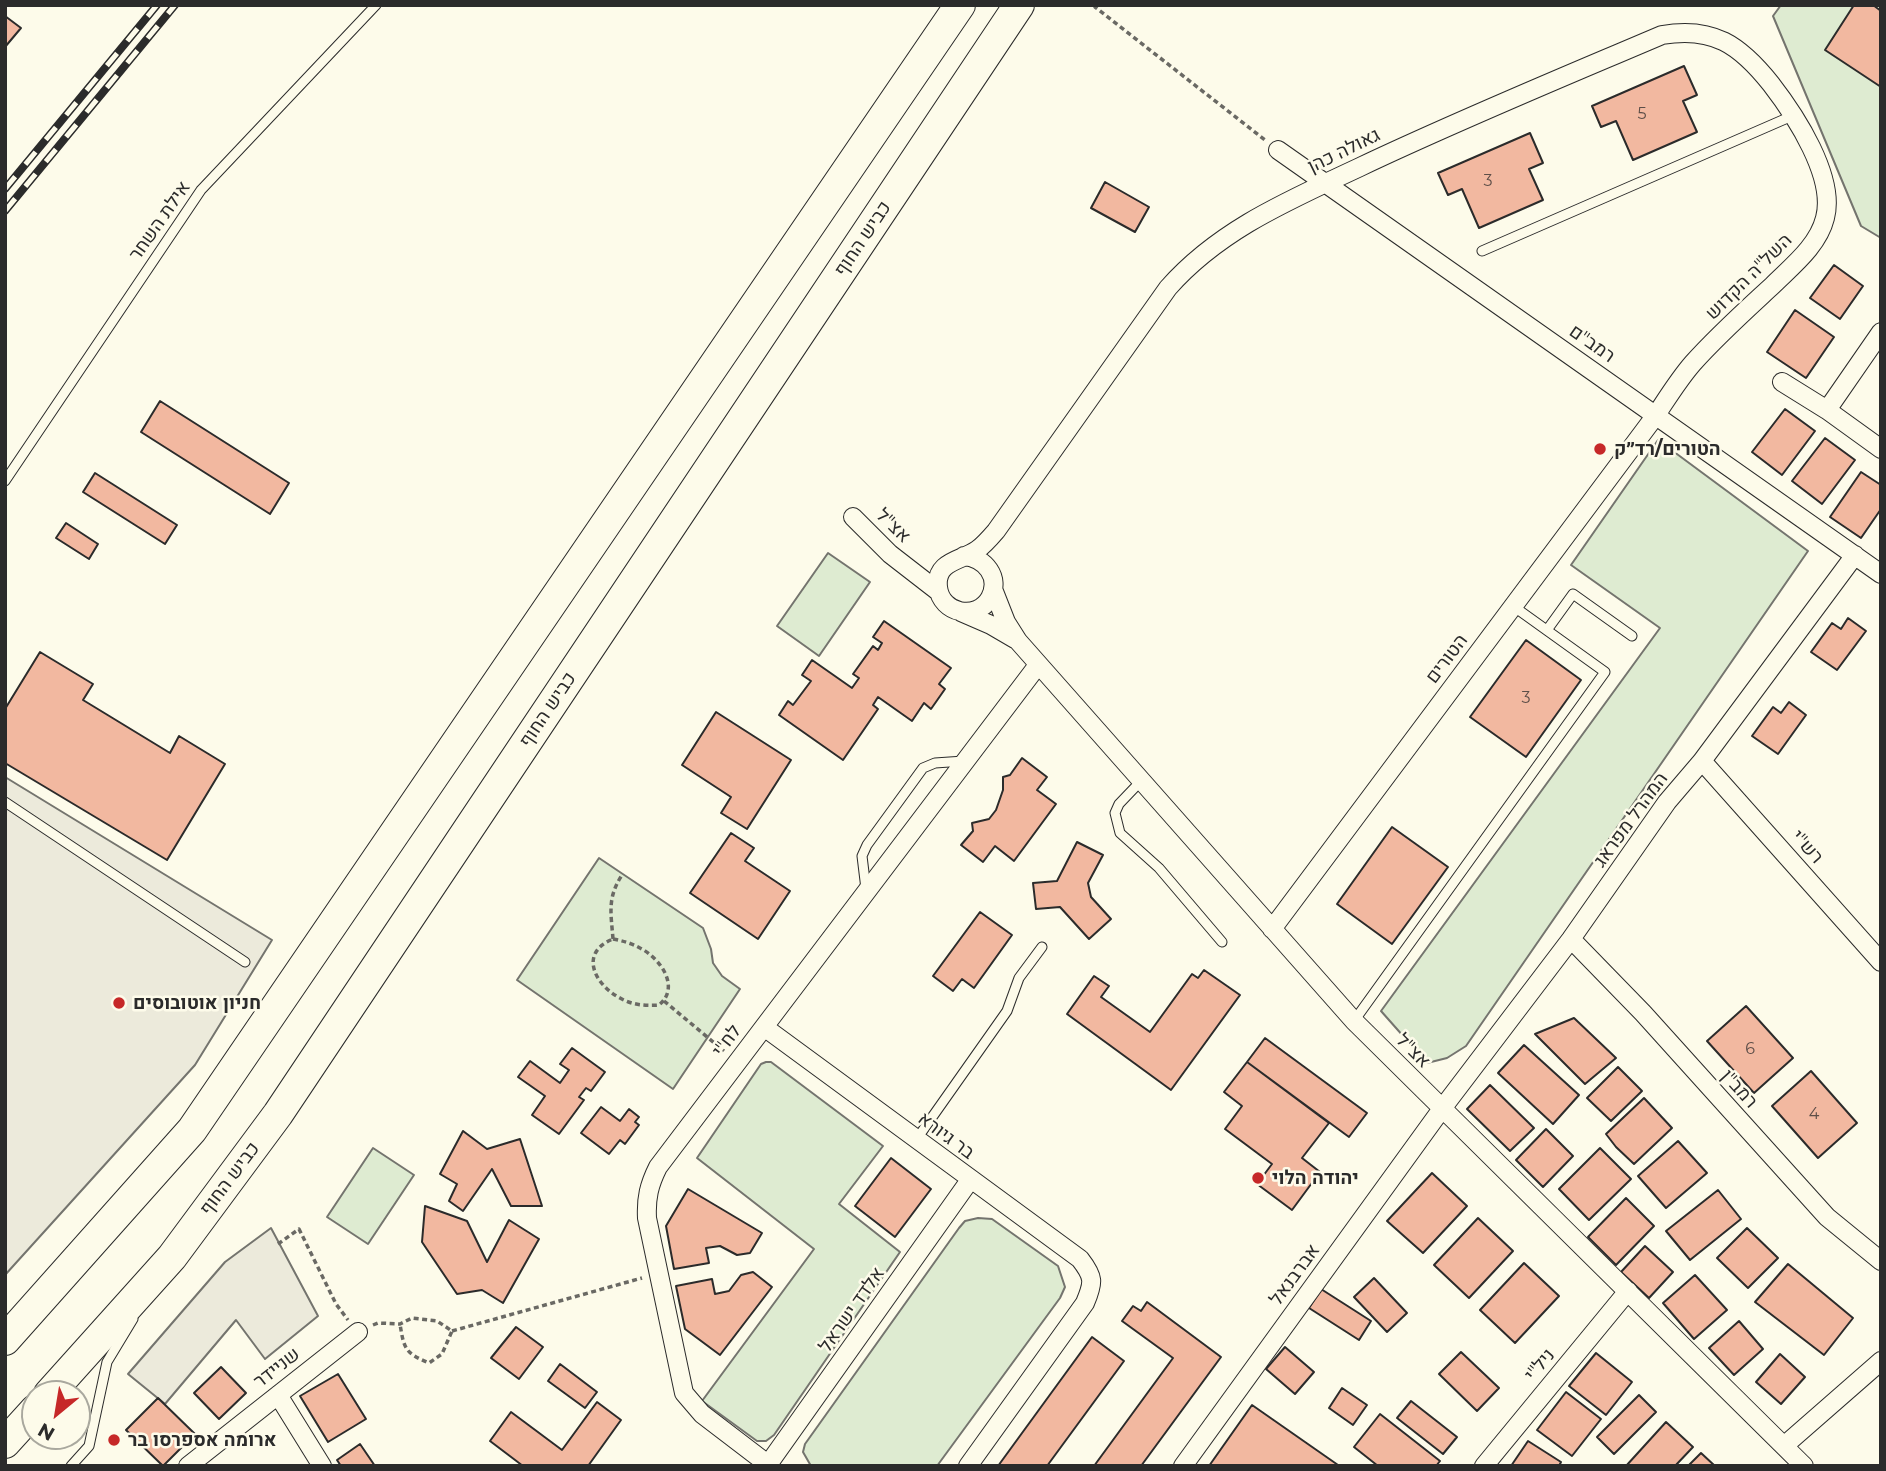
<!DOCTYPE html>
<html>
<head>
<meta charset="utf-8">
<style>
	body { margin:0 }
	#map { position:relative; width:1886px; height:1471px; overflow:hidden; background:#fdfbea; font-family:Montserrat,sans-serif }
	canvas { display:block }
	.frame { position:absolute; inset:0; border:7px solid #2b2b2b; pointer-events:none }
	.north { position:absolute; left:21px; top:1380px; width:70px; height:70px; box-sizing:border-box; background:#fdfbea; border:2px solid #a9a89e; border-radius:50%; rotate:210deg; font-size:19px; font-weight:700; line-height:28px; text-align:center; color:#2b2b2b }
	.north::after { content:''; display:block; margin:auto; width:24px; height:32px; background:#c62828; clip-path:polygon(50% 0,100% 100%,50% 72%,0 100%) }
</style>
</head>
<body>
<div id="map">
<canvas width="1886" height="1471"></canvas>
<div class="frame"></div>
<div class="north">N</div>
</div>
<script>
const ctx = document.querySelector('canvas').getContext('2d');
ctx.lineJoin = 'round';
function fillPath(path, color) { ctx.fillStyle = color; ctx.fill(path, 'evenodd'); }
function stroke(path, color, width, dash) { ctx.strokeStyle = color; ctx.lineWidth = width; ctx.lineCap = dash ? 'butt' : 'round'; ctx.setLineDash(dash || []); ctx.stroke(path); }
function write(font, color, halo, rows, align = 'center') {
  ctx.font = font + ' Montserrat,Heebo,sans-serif'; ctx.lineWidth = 5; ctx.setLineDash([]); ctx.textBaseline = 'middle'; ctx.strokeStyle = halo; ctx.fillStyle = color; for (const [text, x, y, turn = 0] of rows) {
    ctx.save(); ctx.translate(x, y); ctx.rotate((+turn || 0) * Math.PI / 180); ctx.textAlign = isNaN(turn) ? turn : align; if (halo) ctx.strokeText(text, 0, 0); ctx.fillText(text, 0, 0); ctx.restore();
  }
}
const green = new Path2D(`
	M1781,5h100v233l-20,-12 -88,-210z
	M1658,440l150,111 -342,495 -19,12 -20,5 -46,-52 279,-383 -89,-63z
	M828,553l42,29 -51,74 -42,-30z
	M599,858l104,70 8,21 2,14 9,13 18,13 -67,100 -156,-109z
	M766,1062h5l112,84 -44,58 61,48 -126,183 -8,6h-9l-55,-40 112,-152 -117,-91 64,-94z
	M373,1148l41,27 -46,69 -41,-27z
	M978,1218l14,1 66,47 7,21 -5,11 -123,168h-126l-8,-14 2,-8 154,-216 6,-7z`);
const parking = new Path2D(`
	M5,777l267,163 -77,125 -190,210z
	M271,1228l47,88 -53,43 -29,-39 -71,84 -37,-30 97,-112z`);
const building = new Path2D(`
	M1854,5h19l8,6v76l-56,-37z
	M5,16l16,12 -16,19z
	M1684,66l13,29 -14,6 14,31 -64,28 -17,-39 -15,6 -9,-21z
	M1530,133l13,30 -14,6 14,31 -64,28 -17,-39 -14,6 -10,-22z
	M1105,182l44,25 -14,25 -44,-24z
	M1834,265l29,21 -23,33 -30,-21z
	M1795,310l39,27 -28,41 -39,-26z
	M160,401l129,82 -19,31 -129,-82z
	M1785,409l30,22 -33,44 -30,-23z
	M1825,438l30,22 -33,44 -30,-23z
	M1861,472l20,13v24l-20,29 -31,-21z
	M95,473l82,52 -12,19 -82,-52z
	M66,523l32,21 -9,15 -33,-21z
	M1848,618l18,13 -29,39 -26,-18 21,-29 9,6z
	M884,621l67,47 -12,16 6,5 -14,20 -7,-6 -12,18 -34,-24 -5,8 5,4 -35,51 -64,-45 9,-14 5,4 18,-24 -9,-6 10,-15 40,28 7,-10 -6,-4 20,-28 5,4 4,-7 -9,-6z
	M1526,640l55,40 -55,77 -56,-40z
	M40,652l53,32 -10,16 87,53 9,-17 46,28 -58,96 -162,-97v-54z
	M1789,702l17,13 -28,39 -26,-18 21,-29 8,6z
	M716,712l75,48 -44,69 -26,-16 10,-16 -49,-32z
	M1022,758l25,19 -10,13 19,14 -42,57 -19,-15 -12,16 -22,-17 12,-14 -1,-8 17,-4 7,-9 7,-20v-13l7,-2z
	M1392,827l56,40 -56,77 -55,-40z
	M731,833l23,15 -9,13 45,30 -32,48 -68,-46z
	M1077,842l26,13 -15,28 3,14 20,22 -22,20 -29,-32 -24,2 -3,-26 24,-2z
	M980,912l32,23 -38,53 -12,-9 -9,12 -20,-15z
	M1204,970l36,25 -69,95 -104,-76 27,-38 15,10 -8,11 49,35 42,-58 6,4z
	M1746,1006l47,52 -39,35 -47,-52z
	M1574,1018l42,40 -31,26 -50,-50z
	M1265,1038l102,75 -18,24 -102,-75z
	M1524,1045l55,50 -26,29 -55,-51z
	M572,1048l33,24 -14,19 -5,-3 -7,9 5,3 -25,34 -27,-19 13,-19 -27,-19 12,-16 30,22 9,-13 -9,-6z
	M1247,1062l82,61 -27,35 18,14 -28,38 -35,-26 15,-20 -47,-35 17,-23 -18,-14z
	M1618,1067l24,24 -31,30 -24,-23z
	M1811,1071l46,52 -39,35 -46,-52z
	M1490,1085l44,43 -24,23 -43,-42z
	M1644,1098l28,30 -38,36 -18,-17 -10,-13z
	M601,1107l19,14 9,-12 10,8 -4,5 4,3 -14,19 -5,-4 -11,14 -28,-21z
	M1546,1129l27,27 -30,31 -27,-27z
	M463,1131l24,18 33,-10 22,67h-31l-19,-37 -29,42 -14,-10 8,-17 -17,-10z
	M1678,1141l29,32 -41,35 -28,-32z
	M1600,1148l31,31 -42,41 -30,-31z
	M891,1158l40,31 -36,48 -40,-31z
	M1432,1173l35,33 -44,47 -36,-32z
	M688,1189l74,44 -12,20 -13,2 -17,-9 -14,2 3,15 -35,6 -8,-43z
	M1718,1190l23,29 -51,41 -24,-29z
	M1626,1198l28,28 -38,39 -28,-28z
	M425,1206l42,15 20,41 22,-42 30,19 -36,64 -21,-13 -25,4 -35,-52z
	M1478,1218l35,33 -44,47 -35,-33z
	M1747,1228l31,30 -30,30 -31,-30z
	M1645,1246l28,26 -24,26 -28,-26z
	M1524,1263l35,33 -44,47 -35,-33z
	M1788,1264l65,54 -29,37 -69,-53z
	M753,1272l19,15 -52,68 -35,-26 -9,-43 36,-7 3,15 14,-3 12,-16z
	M1695,1275l32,35 -33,29 -31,-36z
	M1374,1278l33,35 -20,19 -33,-35z
	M1321,1289l50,32 -12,19 -50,-32z
	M1147,1302l74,55 -80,109h-47l79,-108 -51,-37 11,-15 8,5z
	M1739,1321l24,28 -29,26 -25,-27z
	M516,1327l27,20 -24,32 -28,-21z
	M1092,1337l32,24 -77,105h-49z
	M1285,1347l29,25 -19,22 -29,-25z
	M1461,1352l38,36 -22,23 -38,-37z
	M1596,1353l36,29 -26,33 -37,-29z
	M1780,1354l25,23 -24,27 -25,-22z
	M560,1364l37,28 -12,16 -37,-27z
	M221,1367l25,26 -27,26 -25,-26z
	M338,1374l28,45 -38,23 -28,-46z
	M1342,1388l25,17 -14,20 -24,-17z
	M1566,1392l35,27 -29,37 -35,-26z
	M1639,1395l17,17 -42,42 -17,-17z
	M158,1398l37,36 -32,32 -37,-36z
	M1411,1401l46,36 -14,17 -46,-36z
	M597,1402l24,18 -33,46h-65l-33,-25 21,-29 51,38z
	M1252,1405l86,60 -1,1h-128z
	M1380,1414l60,47 -4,5h-58l-24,-19z
	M1666,1422l27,25 -18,19h-49z
	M1528,1441l33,21 -2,4h-48z
	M360,1444l15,22h-34l-4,-6z
	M1701,1453l14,13h-27z`);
const path = new Path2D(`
	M1096,5l-1,2 170,133
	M613,939c10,2 18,4 27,9 20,10 41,39 19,57 -14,1 -27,0 -39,-7 -25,-13 -42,-45 -7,-59z
	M613,939c-2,-26 -6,-41 9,-64
	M664,1001l60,50
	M278,1244l21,-15 37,75 12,16
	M373,1325l5,-2 22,1 12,-6 25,3 15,10 -10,23 -13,9c-24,-10 -25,-14 -29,-39
	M452,1331l190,-53`);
const service = new Path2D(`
	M1482,251l310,-135
	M5,481l196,-291 175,-185
	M1547,630l26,-36 59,42
	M1141,781l-22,23 -4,9 5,20 39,35 63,74
	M5,802l240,160
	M866,889l-4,-33 5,-11 56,-77 12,-5 29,-2
	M1354,1021l251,-349 -92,-66
	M916,1140l91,-129 12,-33 23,-31
	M71,1466l18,-20 18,-84 26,-43`);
const minor = new Path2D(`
	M1278,150l603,424
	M1782,382l45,28 54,39
	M1827,410l54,-78
	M853,517l37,37 49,38
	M964,556c21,2 37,21 26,42 -13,23 -49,16 -52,-11 -3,-26 23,-26 39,-37 7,-5 13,-12 19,-19l172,-243c52,-59 122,-88 192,-121 99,-47 201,-89 302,-132 51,-9 78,10 109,49 24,31 65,93 54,134 -7,28 -33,48 -52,67 -27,25 -55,50 -80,78 -14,16 -25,34 -37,52l-384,514
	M993,589l13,33 12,19 336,380 450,445
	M961,612l30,13 24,14
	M1702,761l179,201
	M1571,939l72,74 184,204 54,44
	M764,1027l316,232c14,18 14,23 5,44l-117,163
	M278,1395l44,71
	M1785,1445l96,-84
	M188,1466l170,-134
	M767,1466l203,-286
	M770,1466l-68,-52 -18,-21 -37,-175c-1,-20 2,-33 11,-51l380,-502
	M1183,1466l258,-356 130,-171 96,-137 35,-41 153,-206
	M1484,1466l144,-175`);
const motorway = new Path2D(`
	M5,1340l187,-210 768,-1125
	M49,1394l123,-137 106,-143 741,-1109
	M5,1443l30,-33`);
const rail = new Path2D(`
	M5,189l152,-184
	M5,211l170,-206`);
const markers = [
	[1600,449,7,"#c62828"],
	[119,1003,7,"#c62828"],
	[1258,1178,7,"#c62828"],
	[114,1440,7,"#c62828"]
];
const numberNames = [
	["5",1642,114],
	["3",1488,181],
	["3",1526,698],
	["6",1750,1049],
	["4",1814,1114]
];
const streetNames = [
	["גאולה כהן",1344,151,-26],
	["אילת השחר",160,221,-55],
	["כביש החוף",863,239,-56],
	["השל\"ה הקדוש",1749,277,-45],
	["רמב\"ם",1592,344,35],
	["אצ\"ל",893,526,44],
	["הטורים",1447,659,-53],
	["כביש החוף",548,710,-56],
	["המהרל מפראג",1631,820,-54],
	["רש\"י",1807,847,48],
	["לח\"י",727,1041,-53],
	["אצ\"ל",1413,1051,45],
	["רמב\"ן",1739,1089,48],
	["בר גיורא",946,1136,37],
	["כביש החוף",230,1179,-53],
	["אברבנאל",1295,1275,-54],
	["אלדד ישראל",852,1310,-55],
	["ניל\"י",1540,1365,-50],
	["שניידר",277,1368,-38]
];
const poiNames = [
	["הטורים/רד״ק",1614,449],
	["חניון אוטובוסים",133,1003],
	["יהודה הלוי",1272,1178],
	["ארומה אספרסו בר",128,1440]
];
fillPath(green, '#deebd1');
stroke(green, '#74746e', 2);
fillPath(parking, '#eceadb');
stroke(parking, '#74746e', 2);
fillPath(building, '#f2b8a0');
stroke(building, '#2b2b2b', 2);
stroke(service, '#2b2b2b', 11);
stroke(minor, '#2b2b2b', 20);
stroke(motorway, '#2b2b2b', 32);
stroke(path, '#6a6964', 3.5, [5, 3.5]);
stroke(service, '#fdfbea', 9);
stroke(minor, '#fdfbea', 18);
stroke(motorway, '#fdfbea', 30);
stroke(rail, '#2b2b2b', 8);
stroke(rail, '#fdfbea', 5, [16]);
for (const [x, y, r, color] of markers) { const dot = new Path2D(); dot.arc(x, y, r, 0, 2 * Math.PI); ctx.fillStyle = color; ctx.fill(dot); stroke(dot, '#fdfbea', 2.5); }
write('16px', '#5d4e48', null, numberNames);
write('19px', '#2b2b2b', '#fdfbea', streetNames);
write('bold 19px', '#2b2b2b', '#fdfbea', poiNames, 'left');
</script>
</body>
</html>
